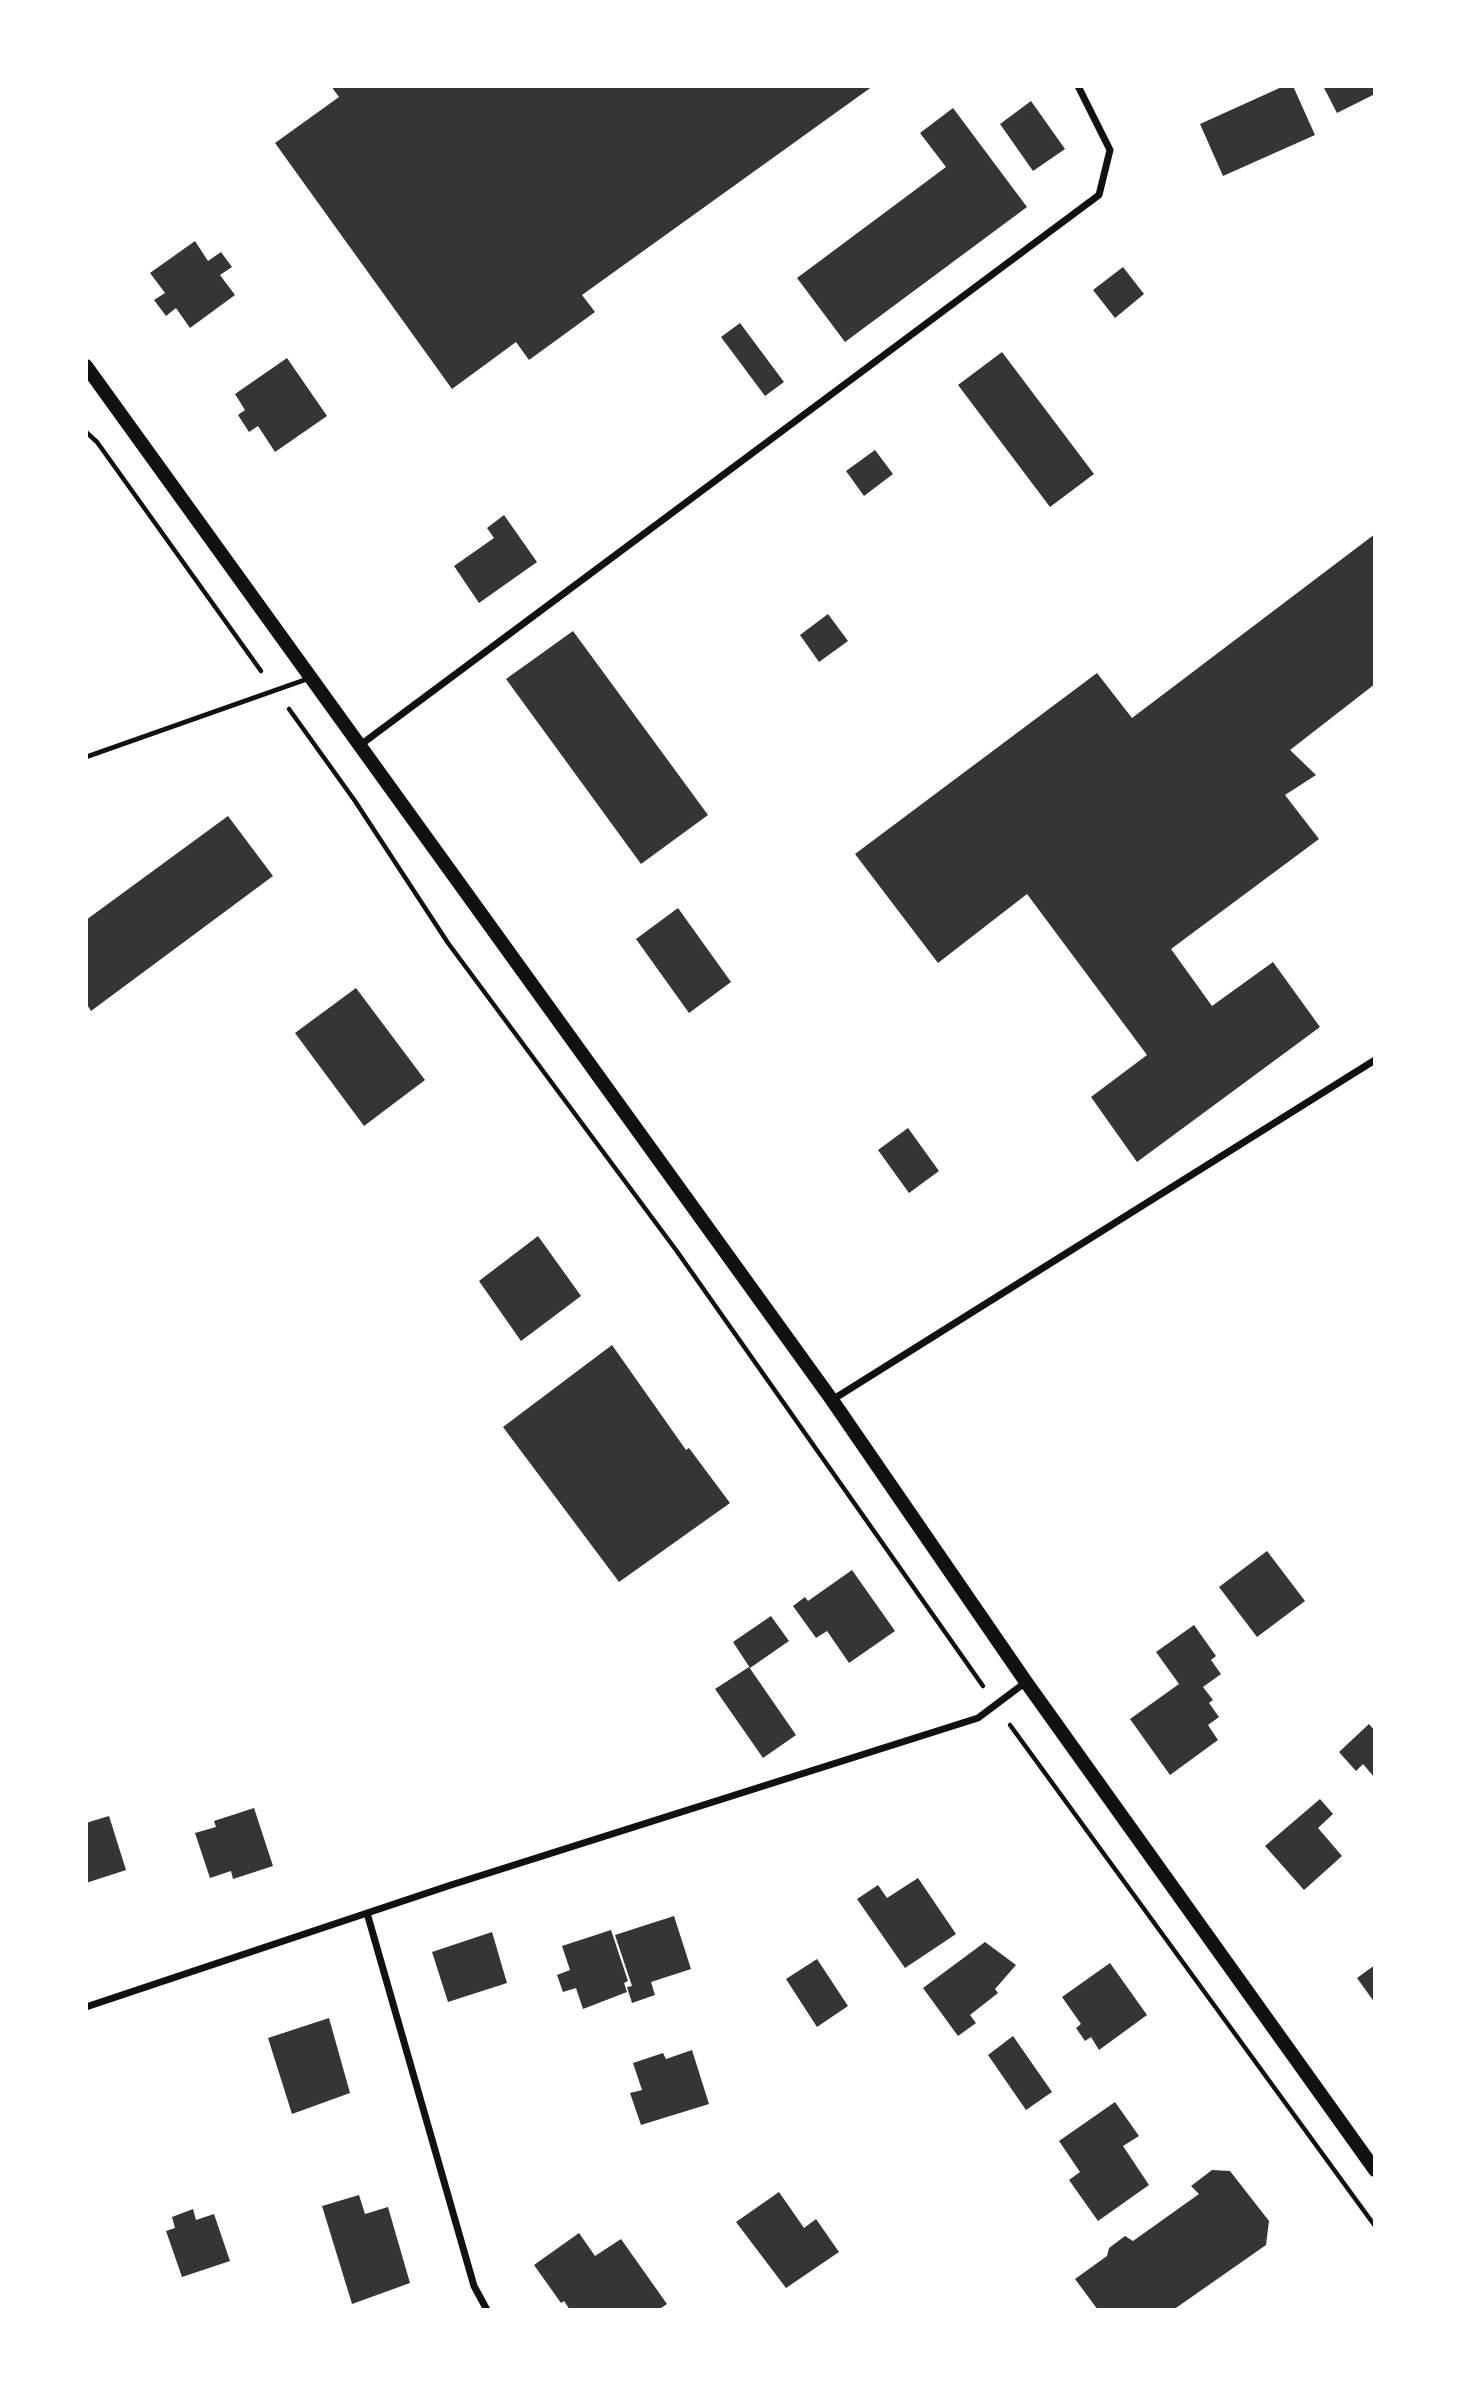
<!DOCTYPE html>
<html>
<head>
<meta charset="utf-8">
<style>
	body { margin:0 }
	#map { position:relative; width:1461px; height:2396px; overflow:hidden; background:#fff; font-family:"PT Sans",sans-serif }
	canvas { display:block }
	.frame { position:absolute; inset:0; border:88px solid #fff; pointer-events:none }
</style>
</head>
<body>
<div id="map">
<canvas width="1461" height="2396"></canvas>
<div class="frame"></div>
</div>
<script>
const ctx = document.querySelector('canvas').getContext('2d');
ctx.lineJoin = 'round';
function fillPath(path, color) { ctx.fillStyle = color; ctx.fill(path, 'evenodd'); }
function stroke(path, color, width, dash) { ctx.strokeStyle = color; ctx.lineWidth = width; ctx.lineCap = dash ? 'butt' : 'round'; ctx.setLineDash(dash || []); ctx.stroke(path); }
const building = new Path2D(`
	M331,86h542l-291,209 13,17 -66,48 -13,-18 -64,47 -177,-246 64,-46z
	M1284,86h9l22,49 -92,41 -23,-52z
	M1323,86h52v8l-38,19z
	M1031,101l34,48 -32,22 -33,-47z
	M953,108l74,99 -182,135 -48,-64 149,-111 -26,-34z
	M195,241l13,20 13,-9 11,15 -12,8 15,20 -45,33 -14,-20 -10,8 -12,-16 11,-7 -15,-20z
	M1123,267l21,27 -29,24 -22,-28z
	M740,323l44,59 -19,14 -44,-59z
	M1002,352l92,122 -44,33 -92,-122z
	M287,358l40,58 -52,36 -17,-26 -9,6 -11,-17 7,-5 -10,-16z
	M875,450l18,24 -29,22 -18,-25z
	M504,515l33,47 -58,41 -25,-37 40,-28 -7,-10z
	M1375,534v150l-85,66 26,25 -31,20 34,44 -148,110 41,57 61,-44 47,65 -183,135 -46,-65 56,-42 -120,-161 -89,69 -83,-109 242,-181 35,45z
	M828,614l20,27 -29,21 -19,-27z
	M573,631l135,184 -67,49 -135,-185z
	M228,816l45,60 -182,135 -5,-8v-83z
	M678,908l53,74 -42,31 -53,-74z
	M356,988l69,92 -61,46 -69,-93z
	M908,1128l31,43 -30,22 -31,-43z
	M538,1236l43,60 -60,45 -42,-60z
	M612,1345l74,105 3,-2 41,55 -111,79 -116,-155z
	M1267,1551l38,50 -48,36 -38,-50z
	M852,1570l43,61 -46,32 -22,-32 -11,7 -23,-32 12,-9 3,4z
	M771,1616l18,25 -39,27 -17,-26z
	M1194,1625l22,31 -5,4 10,14 -18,13 10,13 -4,3 10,14 -11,8 10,15 -48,35 -40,-56 49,-35 -23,-32z
	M749,1667l47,68 -33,23 -48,-69z
	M1369,1724l6,7v47l-12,-14 -7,7 -17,-19z
	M1320,1799l13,15 -15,14 24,28 -38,34 -39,-44z
	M254,1808l19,58 -40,13 -2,-8 -21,7 -15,-45 21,-6 -2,-6z
	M109,1816l17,54 -40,13v-60z
	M918,1878l38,56 -51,34 -48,-69 21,-14 9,13z
	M674,1916l17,53 -40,13 4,13 -23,8 -5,-16 5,-1 -17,-51z
	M611,1930l17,51 -4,2 3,9 -44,17 -7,-21 -13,4 -6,-17 13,-5 -8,-24z
	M492,1932l15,51 -59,19 -16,-50z
	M985,1942l31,23 -21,24 3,4 -28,22 6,8 -18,13 -35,-48z
	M817,1959l31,47 -31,21 -31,-48z
	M1110,1963l37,52 -48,35 -8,-13 -6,4 -9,-13 5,-4 -19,-27z
	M1375,1965v38l-18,-25z
	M329,2018l21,75 -58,21 -24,-76z
	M1013,2036l39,56 -26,18 -38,-55z
	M692,2050l17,54 -68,21 -11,-32 12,-3 -9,-27 30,-10 3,6z
	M1115,2102l24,34 -16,10 26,39 -51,36 -29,-41 11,-8 -21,-31z
	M1212,2170l18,1 39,50 -3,24 -93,65h-75l-23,-31 32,-23 2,-8 16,-12 8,5 66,-47 -8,-8z
	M779,2192l25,36 12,-9 23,33 -53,36 -50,-66z
	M359,2195l6,19 23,-7 22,76 -58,21 -30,-98z
	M193,2209l3,11 18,-6 16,47 -48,16 -16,-46 9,-3 -3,-11z
	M579,2233l16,23 26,-17 46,65 -9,6h-88l-6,-9 -3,2 -27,-38z`);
const path = new Path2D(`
	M86,432l11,10 164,229
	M289,709l66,92 93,142 228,307 307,436
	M1010,1725l365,501`);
const service = new Path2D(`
	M86,757l224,-79`);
const minor = new Path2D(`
	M359,746l740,-551 11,-45 -32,-64
	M832,1400l543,-340
	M367,1913l107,373 13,24
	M86,2007l365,-122 527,-167 48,-36`);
const secondary = new Path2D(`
	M86,366l746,1034 194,282 349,488`);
fillPath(building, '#353535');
stroke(path, '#111', 4.5);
stroke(service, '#111', 5);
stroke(minor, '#111', 7);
stroke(secondary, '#111', 14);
</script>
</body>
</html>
